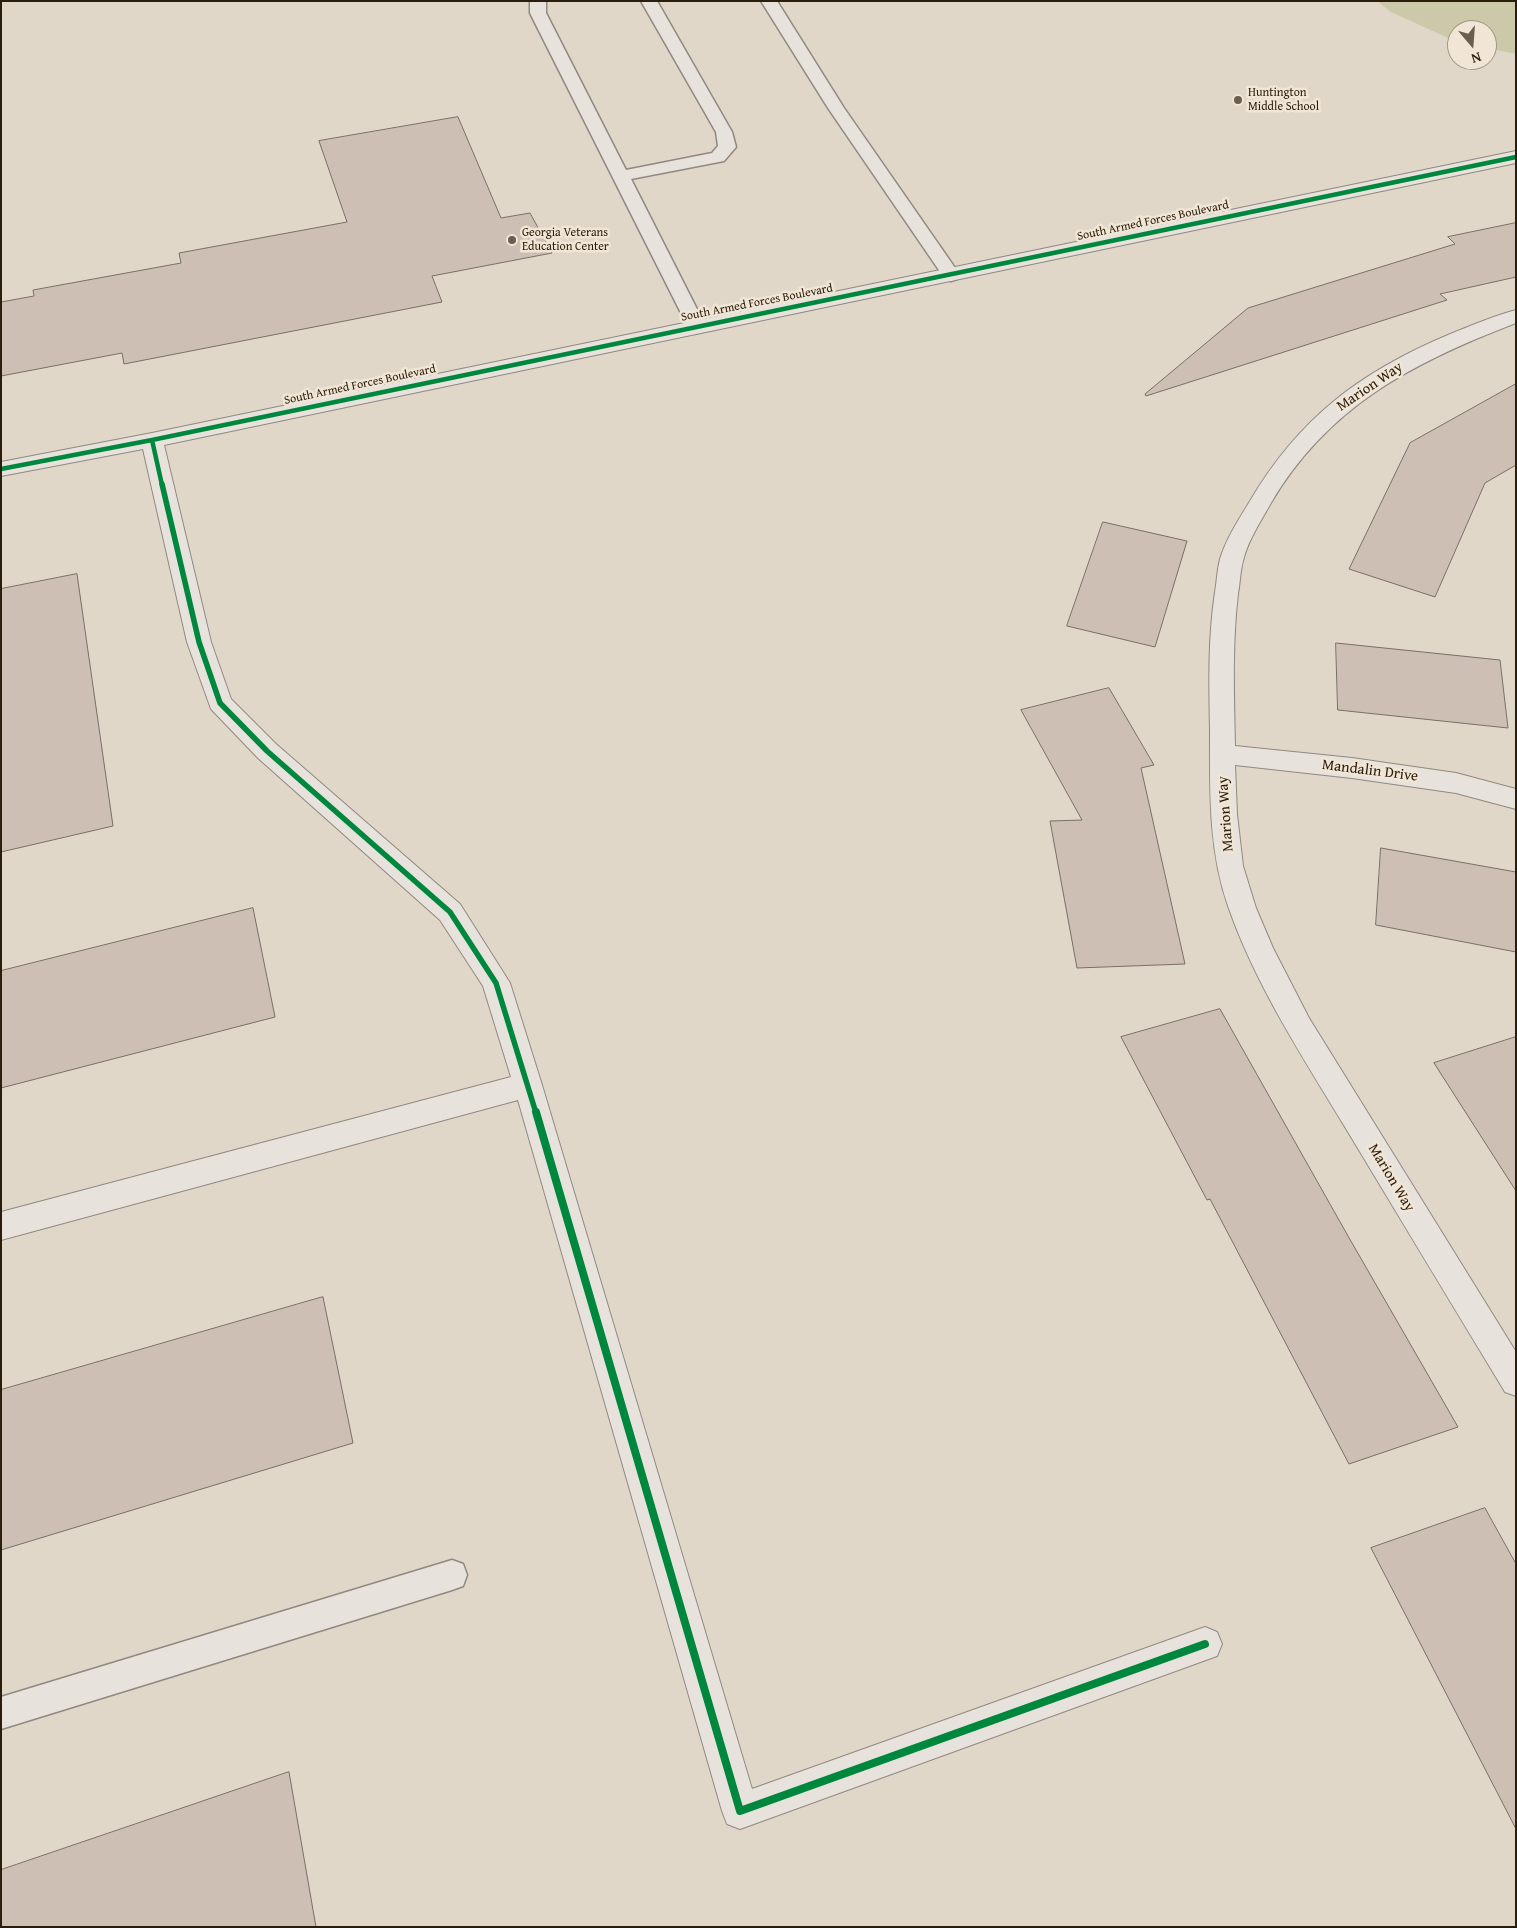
<!DOCTYPE html>
<html>
<head>
<meta charset="utf-8">
<style>
	body { margin:0 }
	#map { position:relative; width:1517px; height:1928px; overflow:hidden; background:#e0d7c9; font-family:"Gentium Book Plus",serif }
	canvas { display:block }
	.frame { position:absolute; inset:0; border:2px solid #2b1d0c; pointer-events:none }
	.north { position:absolute; left:1447px; top:20px; width:50px; height:50px; box-sizing:border-box; background:#f1e6d6; border:1px solid #a29685; border-radius:50%; rotate:162deg; font-size:14px; font-weight:700; line-height:20px; text-align:center; color:#2b1d0c }
	.north::after { content:''; display:block; margin:auto; width:18px; height:22px; background:#6a5e4e; clip-path:polygon(50% 0,100% 100%,50% 72%,0 100%) }
</style>
</head>
<body>
<div id="map">
<canvas width="1517" height="1928"></canvas>
<div class="frame"></div>
<div class="north">N</div>
</div>
<script>
const ctx = document.querySelector('canvas').getContext('2d');
ctx.lineJoin = 'round';
function fillPath(path, color) { ctx.fillStyle = color; ctx.fill(path, 'evenodd'); }
function stroke(path, color, width, dash) { ctx.strokeStyle = color; ctx.lineWidth = width; ctx.lineCap = dash ? 'butt' : 'round'; ctx.setLineDash(dash || []); ctx.stroke(path); }
function write(font, color, halo, rows, align = 'center') {
  ctx.font = font + ' "Gentium Book Plus",serif'; ctx.lineWidth = 5; ctx.setLineDash([]); ctx.textBaseline = 'middle'; ctx.strokeStyle = halo; ctx.fillStyle = color; for (const [text, x, y, turn = 0] of rows) {
    ctx.save(); ctx.translate(x, y); ctx.rotate((+turn || 0) * Math.PI / 180); ctx.textAlign = isNaN(turn) ? turn : align; if (halo) ctx.strokeText(text, 0, 0); ctx.fillText(text, 0, 0); ctx.restore();
  }
}
const green = new Path2D(`
	M1377,1h139v53l-29,-6v-18h-30v12l-66,-30z`);
const building = new Path2D(`
	M458,117l43,101 29,-5 22,40 -120,23 10,26 -318,62 -2,-11 -121,23v-74l33,-6 -1,-6 148,-27 -2,-10 168,-31 -28,-81z
	M1516,223v54l-76,17 7,6 -301,96 -1,-2 103,-86 207,-64 -7,-7z
	M1516,384v81l-31,18 -50,114 -86,-28 61,-126z
	M1103,522l84,19 -32,106 -88,-21z
	M77,574l36,252 -112,26v-263z
	M1336,643l164,17 8,68 -170,-18z
	M1109,688l45,77 -13,3 44,196 -108,4 -27,-147 32,-1 -61,-110z
	M1381,848l135,24v80l-140,-27z
	M253,908l22,109 -274,71v-117z
	M1220,1009l128,227 110,191 -109,37 -139,-265 -3,1 -86,-163z
	M1516,1037v154l-82,-128z
	M323,1297l30,146 -352,107v-160z
	M1485,1508l31,56v265l-145,-281z
	M289,1772l27,155h-315v-57z`);
const lane = new Path2D(`
	M530,1h16v12l80,157 86,-17 6,-7 -2,-14 -75,-131h16l75,131 4,15 -12,14 -93,18 75,148 -2,4 -7,2 -7,-2 -2,-4 -158,-314z
	M761,1h16l67,107 116,167 -3,4 -6,2 -6,-2 -117,-171z
	M452,1560l11,4 4,11 -4,11 -11,4 -451,139v-32z`);
const street = new Path2D(`
	M1516,151v12l-1352,282 47,197 20,57 45,45 184,160 50,79 32,102 210,704 453,-162 12,5 5,12 -5,12 -477,173 -13,-5 -5,-13 -204,-711 -517,140v-28l510,-135 -28,-91 -43,-66 -182,-162 -47,-49 -24,-67 -44,-193 -142,27v-14l151,-29z
	M1516,310v13c-102,39 -188,83 -245,180 -10,18 -23,37 -28,58 -3,11 -3,22 -5,33 -6,51 -4,101 -3,152l117,12 104,15 60,16v20l-60,-16 -104,-15 -117,-13 2,49 6,52 13,42 17,40 36,70 207,334v44l-11,-4c-54,-89 -107,-177 -160,-265 -43,-71 -90,-143 -117,-221 -20,-58 -18,-116 -18,-176 -1,-47 -2,-92 5,-138 2,-11 2,-22 5,-33 6,-20 19,-40 30,-58 49,-83 110,-129 198,-166 22,-9 45,-19 68,-25z`);
const cyclewayFar2 = new Path2D(`
	M152,440l10,45
	M1,469l151,-29 1364,-283`);
const cyclewayFar1 = new Path2D(`
	M162,484l37,158 21,61 47,48 183,161 46,71 40,130`);
const cycleway = new Path2D(`
	M536,1112l204,699 465,-167`);
const markers = [
	[1238,100,5,"#6a5e4e"],
	[512,240,5,"#6a5e4e"]
];
const farPoinames = [
	["Huntington",1248,93],
	["Middle School",1248,107],
	["Georgia Veterans",522,233],
	["Education Center",522,247]
];
const farStreetnames = [
	["South Armed Forces Boulevard",1153,221,-12],
	["South Armed Forces Boulevard",757,303,-11],
	["South Armed Forces Boulevard",360,385,-12]
];
const streetNames = [
	["Marion Way",1370,387,-34],
	["Mandalin Drive",1370,771,7],
	["Marion Way",1226,814,-94],
	["Marion Way",1391,1178,59]
];
fillPath(green, '#cbc9aa');
fillPath(building, '#cdbfb3');
stroke(building, '#777067', 1);
stroke(lane, '#908980', 3);
stroke(street, '#908980', 2);
fillPath(lane, '#e7e2dc');
fillPath(street, '#e7e2dc');
stroke(cyclewayFar2, '#00873e', 4.5);
stroke(cyclewayFar1, '#00873e', 5.5);
stroke(cycleway, '#00873e', 8);
for (const [x, y, r, color] of markers) { const dot = new Path2D(); dot.arc(x, y, r, 0, 2 * Math.PI); ctx.fillStyle = color; ctx.fill(dot); stroke(dot, '#f1e6d6', 2); }
write('12px', '#2b1d0c', '#f1e6d6', farPoinames, 'left');
write('12px', '#2b1d0c', '#f1e6d6', farStreetnames);
write('15px', '#2b1d0c', '#f1e6d6', streetNames);
</script>
</body>
</html>
